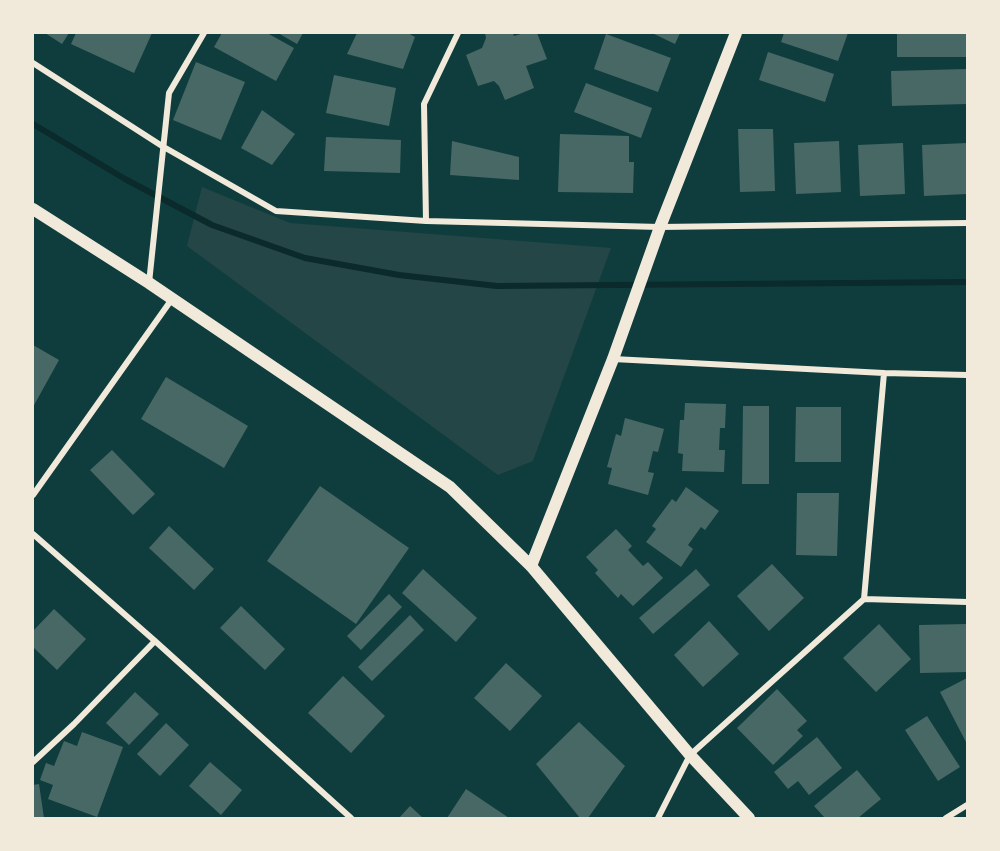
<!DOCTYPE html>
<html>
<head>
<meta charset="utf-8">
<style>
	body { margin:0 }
	#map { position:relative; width:1000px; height:851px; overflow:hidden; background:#0f3d3e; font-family:"Archivo Narrow",sans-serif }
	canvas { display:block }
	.frame { position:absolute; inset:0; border:34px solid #f1e9da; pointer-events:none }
</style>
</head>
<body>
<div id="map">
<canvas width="1000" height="851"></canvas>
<div class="frame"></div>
</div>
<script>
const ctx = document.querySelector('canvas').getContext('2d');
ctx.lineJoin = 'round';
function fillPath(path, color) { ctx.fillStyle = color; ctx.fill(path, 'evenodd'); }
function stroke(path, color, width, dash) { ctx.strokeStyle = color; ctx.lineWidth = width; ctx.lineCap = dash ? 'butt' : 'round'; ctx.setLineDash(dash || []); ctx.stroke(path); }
const green = new Path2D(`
	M202,187l88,36 321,25 -78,213 -35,14 -311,-229z`);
const stream = new Path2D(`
	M33,124l92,55 87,46 93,33 94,17 98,11 470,-4`);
const building = new Path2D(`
	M45,33h24l-7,11z
	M76,33h76l-18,40 -63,-29z
	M222,33h45l27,15 -18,33 -62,-34z
	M278,33h25l-6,11z
	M357,33h51l7,4 -12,32 -56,-15z
	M485,33h28l1,3 10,-3h13l10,26 -21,7 8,22 -29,12 -6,-14 -5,-5 -16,5 -12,-31 16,-7 4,-10z
	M652,33h28l-5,11z
	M784,33h64l-10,28 -57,-19z
	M897,33h70v24h-70z
	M606,34l65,24 -13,34 -64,-23z
	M768,52l66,22 -9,28 -66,-22z
	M196,62l49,20 -24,58 -48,-20z
	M967,69v35l-75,2 -1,-35z
	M334,75l62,13 -7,38 -63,-13z
	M586,83l66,25 -11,30 -67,-26z
	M262,110l33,24 -23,31 -31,-17z
	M738,129h35l2,62 -35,1z
	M560,134l69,2v26h5l-1,31 -75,-1z
	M326,137l75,3 -1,33 -76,-2z
	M452,141l67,16v23l-69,-5z
	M839,141l2,51 -45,2 -2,-51z
	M903,143l2,51 -45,2 -2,-51z
	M967,143v51l-43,2 -2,-51z
	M33,345l26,15 -26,47z
	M166,377l82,49 -24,42 -83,-49z
	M685,403l41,1 -1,24h-5l-1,22h6l-1,22 -42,-1 1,-17 -5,-1 2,-33h4z
	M743,406h26v78h-27z
	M796,407h45v55h-46z
	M625,418l39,11 -6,23 -5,-1 -5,21 6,1 -6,22 -40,-11 4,-16 -5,-1 9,-33 5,2z
	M112,450l43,44 -22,21 -43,-45z
	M320,486l89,62 -53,76 -89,-63z
	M686,487l33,24 -14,19 -4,-3 -13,18 5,4 -12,18 -35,-25 10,-13 -4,-3 20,-27 4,3z
	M797,493h42l-2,63 -41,-1z
	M169,526l45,43 -20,21 -45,-42z
	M616,529l16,17 -4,4 15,16 5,-4 15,16 -30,28 -12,-12 -3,4 -23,-25 3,-3 -12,-13z
	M772,564l32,34 -35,33 -32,-35z
	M423,569l54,49 -21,24 -54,-49z
	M696,569l14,16 -57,49 -14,-16z
	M389,594l13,13 -41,43 -14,-14z
	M241,606l44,43 -20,21 -45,-42z
	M54,609l32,30 -29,31 -24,-23v-16z
	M410,615l14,15 -52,51 -14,-14z
	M709,621l30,33 -36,33 -29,-32z
	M879,624l32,35 -35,33 -33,-34z
	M967,624v48l-47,1 -1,-48z
	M506,663l36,33 -32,35 -36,-33z
	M343,676l42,40 -34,37 -43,-40z
	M967,678v66l-27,-52z
	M777,689l30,32 -10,9 6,6 -30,29 -36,-37z
	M135,692l24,22 -30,31 -23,-22z
	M927,716l33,51 -22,14 -33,-51z
	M579,722l46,44 -37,52h-8l-44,-54z
	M166,723l23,22 -29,31 -23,-22z
	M82,732l41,15 -26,70 -49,-18 5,-14 -13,-5 6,-17 8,3 10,-25 13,5z
	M817,737l25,31 -33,27 -11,-14 -10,8 -14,-17z
	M210,762l32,28 -21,25 -32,-29z
	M857,770l24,29 -23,19h-33l-11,-12z
	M39,784l5,34h-11v-33z
	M466,789l43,29h-62z
	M410,806l13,12h-24z`);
const minor = new Path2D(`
	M33,63l129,83 114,65 150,10 234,6 307,-4
	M426,221l-2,-117 34,-71
	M149,283l20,-190 35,-60
	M613,359l271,14 83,2
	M33,495l139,-196
	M33,534l122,107 196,177
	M864,599l20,-226
	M33,762l41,-38 81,-83
	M658,818l32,-63 174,-156 103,3
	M946,818l21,-13`);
const secondary = new Path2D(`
	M33,209l116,74 301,204 81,79 159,189 59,63
	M531,566l82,-207 47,-132 76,-194`);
fillPath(green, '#244646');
stroke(stream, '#0a2a2b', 6);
fillPath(building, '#486865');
stroke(minor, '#f1e9da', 6);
stroke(secondary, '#f1e9da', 12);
</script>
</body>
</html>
